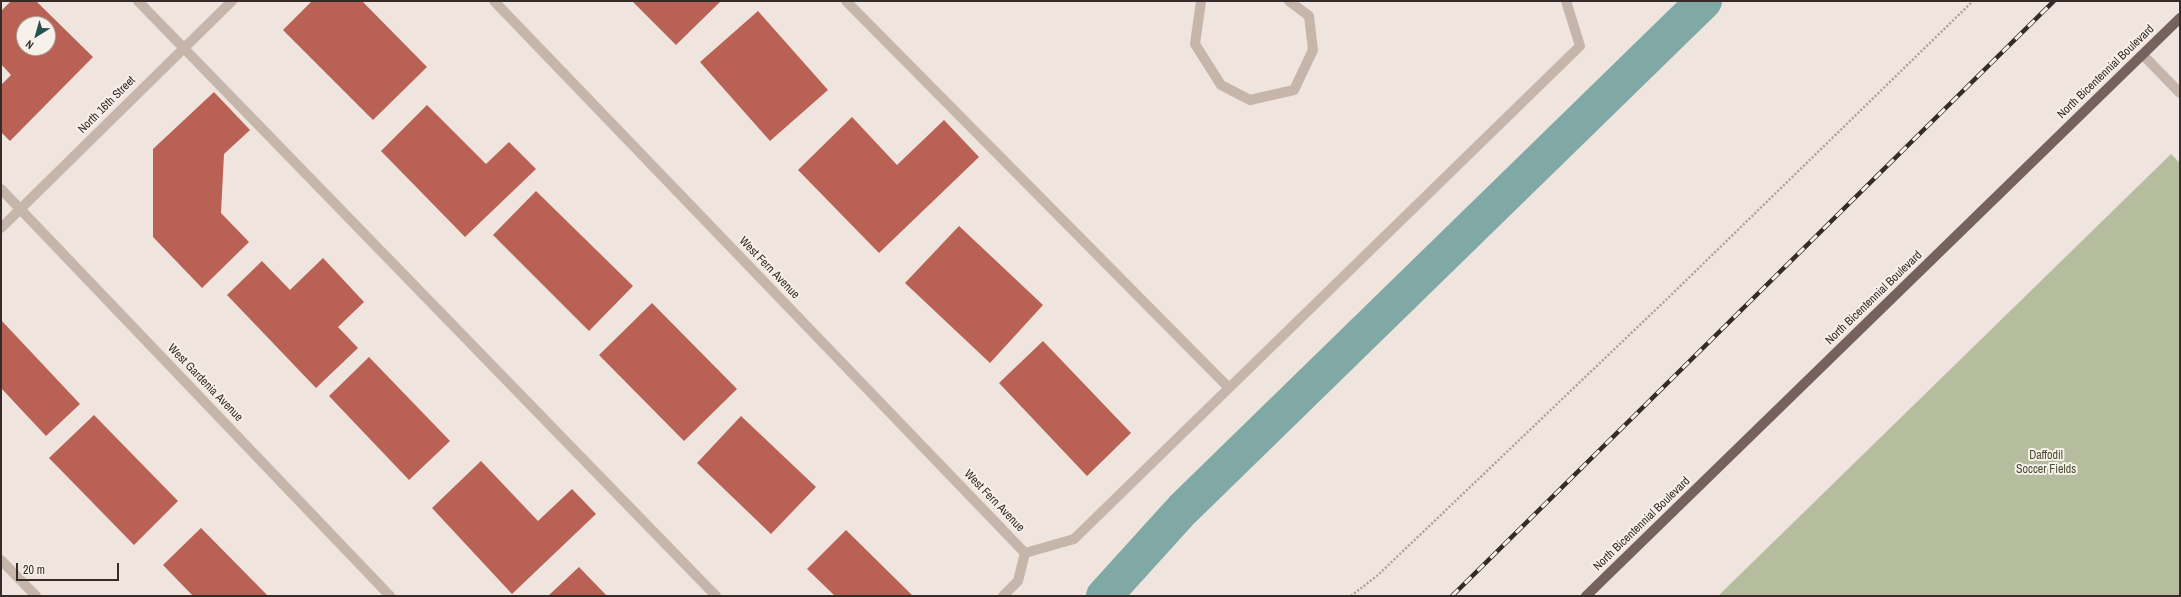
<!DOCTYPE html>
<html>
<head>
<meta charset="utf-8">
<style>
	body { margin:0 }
	#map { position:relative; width:2181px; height:597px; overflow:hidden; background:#efe5de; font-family:"Archivo Narrow",sans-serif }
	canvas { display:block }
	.frame { position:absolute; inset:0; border:2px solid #352c29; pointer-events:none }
	.north { position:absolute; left:16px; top:16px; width:40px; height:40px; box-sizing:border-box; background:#f8f0ea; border:1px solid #aaa29d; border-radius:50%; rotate:217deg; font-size:11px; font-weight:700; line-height:16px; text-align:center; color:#352c29 }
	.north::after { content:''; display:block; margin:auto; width:14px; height:18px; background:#245250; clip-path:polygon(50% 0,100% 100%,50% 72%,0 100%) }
	.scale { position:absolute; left:16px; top:563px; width:103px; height:18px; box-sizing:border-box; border:2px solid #352c29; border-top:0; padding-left:5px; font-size:12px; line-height:14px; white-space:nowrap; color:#352c29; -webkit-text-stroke:3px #f8f0ea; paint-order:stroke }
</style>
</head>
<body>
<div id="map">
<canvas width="2181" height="597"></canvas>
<div class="frame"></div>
<div class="north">N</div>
<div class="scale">20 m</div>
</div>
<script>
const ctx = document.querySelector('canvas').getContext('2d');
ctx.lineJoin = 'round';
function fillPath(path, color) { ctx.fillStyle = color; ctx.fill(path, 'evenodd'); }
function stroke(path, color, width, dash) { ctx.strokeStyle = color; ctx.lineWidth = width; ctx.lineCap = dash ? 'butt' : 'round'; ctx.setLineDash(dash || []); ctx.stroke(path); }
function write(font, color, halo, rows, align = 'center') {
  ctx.font = font + ' "Archivo Narrow",sans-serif'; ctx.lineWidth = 4; ctx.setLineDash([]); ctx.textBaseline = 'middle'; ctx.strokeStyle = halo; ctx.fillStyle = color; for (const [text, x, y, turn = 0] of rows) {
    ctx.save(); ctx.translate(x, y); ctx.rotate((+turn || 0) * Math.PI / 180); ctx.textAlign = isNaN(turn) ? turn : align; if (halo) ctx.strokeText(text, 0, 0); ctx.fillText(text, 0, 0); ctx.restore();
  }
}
const green = new Path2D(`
	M2171,154l9,9v433h-462z`);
const canal = new Path2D(`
	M1104,596l78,-86 522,-509`);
const building = new Path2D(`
	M11,1h25l57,56 -83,84 -9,-9v-47l10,-10 -10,-11v-53zM24,24h24v24h-24z
	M312,1h50l65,66 -54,53 -90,-90z
	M632,1h89l-45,44z
	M758,11l70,79 -58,51 -70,-79z
	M214,92l36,38 -26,24 -3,59 28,29 -47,46 -49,-51v-88z
	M427,105l59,59 23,-22 27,27 -71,68 -84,-86z
	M852,117l45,48 47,-45 35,37 -100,96 -81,-83z
	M536,191l97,95 -44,45 -96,-96z
	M959,226l84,79 -53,58 -85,-80z
	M323,258l41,44 -26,25 20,21 -42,40 -89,-93 35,-34 28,29z
	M652,303l85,86 -53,52 -85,-86z
	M1,320l79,84 -34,32 -45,-48z
	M1043,341l88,92 -44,43 -88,-93z
	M369,357l81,84 -41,39 -80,-84z
	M94,415l84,86 -44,44 -85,-87z
	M741,416l75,71 -45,47 -74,-71z
	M481,461l57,60 34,-32 24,25 -84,80 -80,-86z
	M201,528l67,68h-75l-30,-31z
	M846,530l67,66h-78l-28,-27z
	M579,567l28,29h-59z`);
const path = new Path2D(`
	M1351,596l27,-21 291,-278 304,-296`);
const minor = new Path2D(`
	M138,1l578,595
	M494,1l531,552
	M846,1l383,387
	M1201,1l-6,43 26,41 29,15 44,-10 19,-40 -4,-34 -20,-15
	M2143,55l37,38
	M1,189l389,407
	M1,228l231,-227
	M1025,553l49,-14 506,-493 -14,-45
	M1,560l35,36
	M1003,596l15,-15 7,-28`);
const major = new Path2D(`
	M1586,596l594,-578`);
const rail = new Path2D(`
	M1452,596l602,-595`);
const streetNames = [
	["North Bicentennial Boulevard",2106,72,-44],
	["North 16th Street",107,105,-45],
	["West Fern Avenue",769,268,46],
	["North Bicentennial Boulevard",1874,298,-44],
	["West Gardenia Avenue",205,383,46],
	["West Fern Avenue",994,501,46],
	["North Bicentennial Boulevard",1642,524,-44]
];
const parkNames = [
	["Daffodil",2046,456],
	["Soccer Fields",2046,470]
];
fillPath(green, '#b6bd9f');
stroke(canal, '#80a9a6', 36);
fillPath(building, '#b86154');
stroke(path, '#b29f95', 2.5, [2, 2]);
stroke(minor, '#c6b5ab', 10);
stroke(major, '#75625c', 10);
stroke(rail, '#352c29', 4.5);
stroke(rail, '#f8f0ea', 3, [9]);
write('12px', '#352c29', '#f8f0ea', streetNames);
write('12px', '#485030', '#f8f0ea', parkNames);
</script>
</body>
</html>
